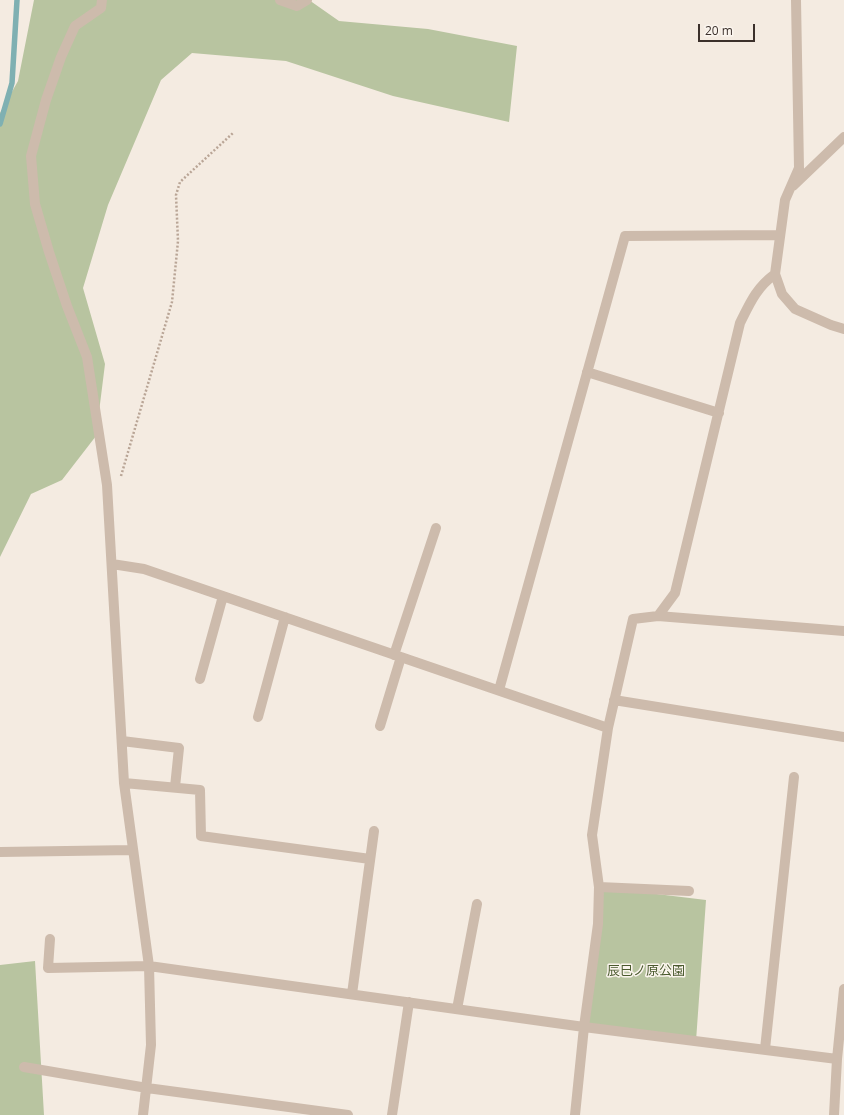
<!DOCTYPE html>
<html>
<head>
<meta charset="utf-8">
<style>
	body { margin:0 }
	#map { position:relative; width:844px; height:1115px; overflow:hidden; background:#f4ebe1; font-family:"Open Sans",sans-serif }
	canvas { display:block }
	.scale { position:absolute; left:698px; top:24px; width:57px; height:18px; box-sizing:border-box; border:2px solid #3b302b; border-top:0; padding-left:5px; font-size:12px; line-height:14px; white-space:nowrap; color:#3b302b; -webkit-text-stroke:3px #fbf5ee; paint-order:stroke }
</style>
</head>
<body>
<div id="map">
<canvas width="844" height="1115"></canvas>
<div class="scale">20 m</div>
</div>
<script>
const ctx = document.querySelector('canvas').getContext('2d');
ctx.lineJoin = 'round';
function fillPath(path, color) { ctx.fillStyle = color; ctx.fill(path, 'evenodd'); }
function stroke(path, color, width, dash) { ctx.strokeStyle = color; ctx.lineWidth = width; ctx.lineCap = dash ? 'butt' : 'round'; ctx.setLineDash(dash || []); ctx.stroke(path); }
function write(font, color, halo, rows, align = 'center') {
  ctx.font = font + ' "Open Sans","Noto Sans JP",sans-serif'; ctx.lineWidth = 3; ctx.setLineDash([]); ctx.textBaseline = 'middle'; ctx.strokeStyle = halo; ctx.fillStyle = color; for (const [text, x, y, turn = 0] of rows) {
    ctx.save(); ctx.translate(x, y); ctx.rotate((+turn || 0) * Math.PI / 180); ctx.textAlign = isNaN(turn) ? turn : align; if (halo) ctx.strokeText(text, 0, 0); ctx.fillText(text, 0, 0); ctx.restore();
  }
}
const green = new Path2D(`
	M34,0h275l30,21 89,8 89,17 -8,76 -116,-26 -107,-35 -94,-8 -31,27 -53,125 -25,83 22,76 -9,72 -34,44 -31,14 -31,63v-444l18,-32z
	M599,887l107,13 -10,141 -112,-14z
	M35,961l9,154h-44v-150z`);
const stream = new Path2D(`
	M0,124l12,-41 5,-83`);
const path = new Path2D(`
	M121,476l51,-174 6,-61 -2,-46 4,-13 53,-49`);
const minor = new Path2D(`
	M102,0l-1,8 -26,18 -14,31 -15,43 -15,56 4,48 14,48 18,54 20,51 20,128 17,298 25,183 2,79 -8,70
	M280,0l17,6 10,-6
	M796,0l3,168 -14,32 -10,74 7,20 13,15 36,16 13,4
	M793,186l51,-49
	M587,372l132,41
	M112,564l32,5 464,159
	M658,616l17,-23 65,-270c10,-20 16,-35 35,-49
	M394,655l42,-127
	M200,679l23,-83
	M499,690l126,-454 155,-1
	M614,700l230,37
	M258,717l27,-100
	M380,726l21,-69
	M122,741l57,7 -4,39
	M124,783l76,7 1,46 169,23
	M0,852l133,-2
	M599,887l90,4
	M50,939l-2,29 101,-2 435,61 253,32
	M352,994l22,-163
	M457,1009l20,-105
	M765,1049l29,-272
	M24,1067l123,21 201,27
	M392,1115l17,-113
	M575,1115l9,-88 14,-103 1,-37 -7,-52 16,-107 25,-109 25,-3 186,15
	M834,1115l3,-56 7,-70`);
const parkNames = [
	["辰巳ノ原公園",646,971]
];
fillPath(green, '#b8c4a0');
stroke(stream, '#7fb0b2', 5.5);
stroke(path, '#b9a596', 2.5, [2, 2]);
stroke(minor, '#cdbbac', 10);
write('13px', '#4a5a2e', '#fbf5ee', parkNames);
</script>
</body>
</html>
